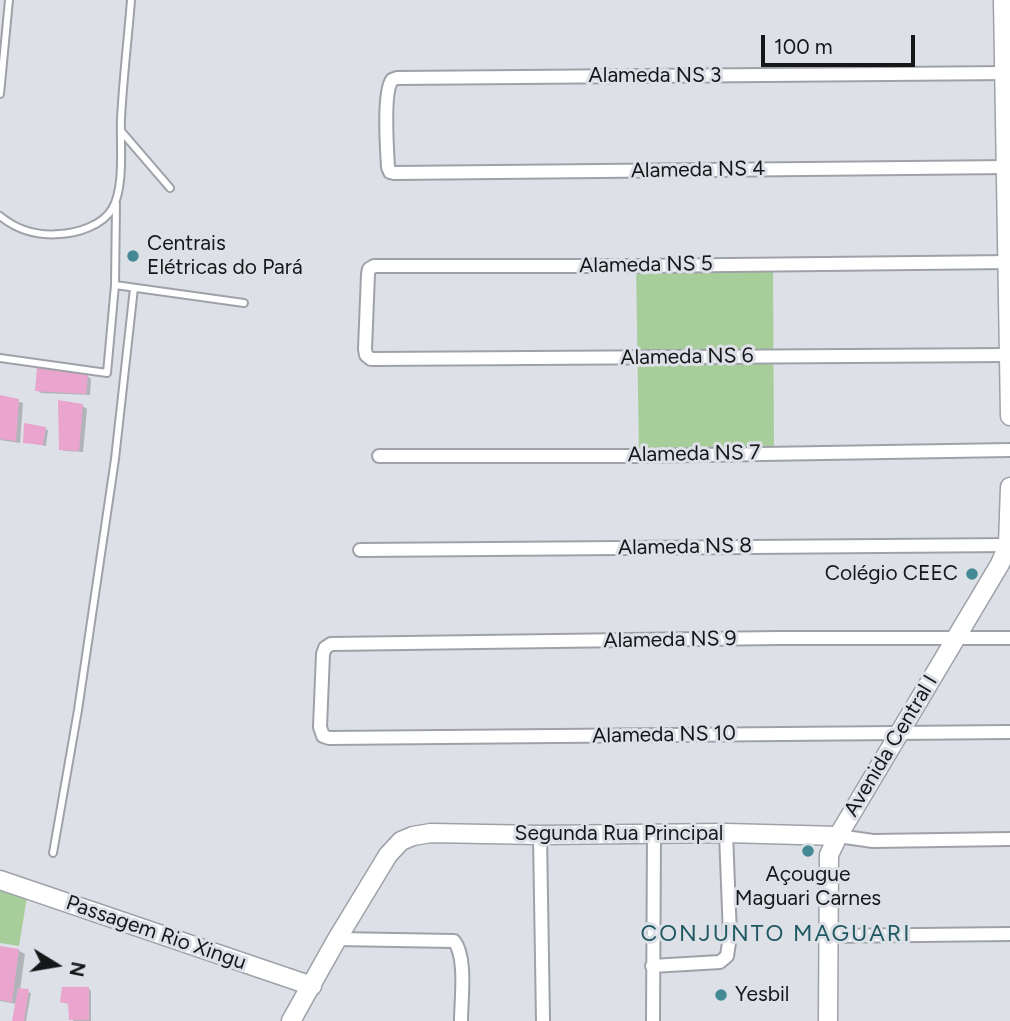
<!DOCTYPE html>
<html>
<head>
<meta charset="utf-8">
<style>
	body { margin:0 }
	#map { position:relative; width:1010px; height:1021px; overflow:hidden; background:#dde1e7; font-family:Figtree,sans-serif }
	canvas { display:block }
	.north { position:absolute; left:21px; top:930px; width:70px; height:70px; -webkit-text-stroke:5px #dde1e7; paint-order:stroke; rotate:101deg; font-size:19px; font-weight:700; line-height:28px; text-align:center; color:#161719 }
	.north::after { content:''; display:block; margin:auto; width:24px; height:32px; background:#161719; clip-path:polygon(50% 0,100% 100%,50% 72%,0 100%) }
	.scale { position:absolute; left:761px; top:35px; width:154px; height:32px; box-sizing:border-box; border:4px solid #161719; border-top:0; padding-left:9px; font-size:21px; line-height:24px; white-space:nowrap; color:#161719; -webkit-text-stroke:5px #dde1e7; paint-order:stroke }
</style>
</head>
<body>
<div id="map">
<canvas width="1010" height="1021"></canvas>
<div class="north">N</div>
<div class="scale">100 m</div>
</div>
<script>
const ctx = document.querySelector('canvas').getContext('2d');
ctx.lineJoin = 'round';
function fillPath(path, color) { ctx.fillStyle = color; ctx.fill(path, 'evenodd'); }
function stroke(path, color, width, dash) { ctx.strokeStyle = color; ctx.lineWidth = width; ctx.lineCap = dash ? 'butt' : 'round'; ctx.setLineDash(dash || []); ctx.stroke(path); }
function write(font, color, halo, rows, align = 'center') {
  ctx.font = font + ' Figtree,sans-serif'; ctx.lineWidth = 6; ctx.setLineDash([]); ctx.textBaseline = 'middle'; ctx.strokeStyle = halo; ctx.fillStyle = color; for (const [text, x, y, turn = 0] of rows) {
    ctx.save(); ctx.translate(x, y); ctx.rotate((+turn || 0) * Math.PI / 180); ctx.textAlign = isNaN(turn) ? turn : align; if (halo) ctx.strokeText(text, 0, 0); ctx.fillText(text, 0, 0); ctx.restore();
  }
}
const green = new Path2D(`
	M773,261l1,191 -135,2 -3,-190z
	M0,887l27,10 -8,49 -19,-3z`);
const shadow = new Path2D(`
	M87,376l4,3 -1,16 -49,-2 -4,-3z
	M0,396l23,7 -3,40 -20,-3z
	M83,406l4,3 -4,43 -18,-1 -5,-2z
	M26,425l22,5 -2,16 -21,-4z
	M0,948l18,2 7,4 -5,36 11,3 -5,28h-12l3,-17 -17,-3z
	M89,989l2,2v30h-17l-3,-2 -1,-15z`);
const building = new Path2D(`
	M37,367l51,8 -2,19 -51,-3z
	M0,395l19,4 -3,42 -16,-2z
	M58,400l25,4 -4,47 -20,-1z
	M24,423l22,4 -3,18 -20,-2z
	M0,946l19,3 -7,53 -12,-2z
	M62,987h27v33h-20l-1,-16 -8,-2z
	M18,988l11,1 -5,32h-12z`);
const lane = new Path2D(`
	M0,94l9,-94
	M121,131l49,57
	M116,204l-1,81 129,18
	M0,216c17,14 38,20 60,18 18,-1 43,-9 52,-25 13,-21 8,-65 9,-90 2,-40 7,-80 10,-119
	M0,358l107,15 8,-88
	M53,853l25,-143 37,-251 19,-171`);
const street = new Path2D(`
	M1010,73l-613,5 -5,2c-9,12 -5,70 -4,87l2,5 4,1 616,-6
	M1010,262l-373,4h-263l-5,3 -1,5 -3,75 1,6 5,4 639,-4
	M379,456h259l372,-6
	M360,550l650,-5
	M1010,638h-233l-446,6 -6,4 -2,6 -3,73 3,9 6,2 681,-6
	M540,835l3,186
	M838,836l35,5 137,-2
	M828,936l182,-2
	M337,939l117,2c13,16 7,59 7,80
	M652,966l68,-4 7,-6 3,-20 -4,-103
	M653,1021l1,-187`);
const secondary = new Path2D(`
	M1003,0l7,416
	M0,880l312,106
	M291,1021l46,-82 51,-84 13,-14 12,-5 18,-3 109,2 186,-2 112,3
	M828,1021l1,-166 9,-19 162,-272 8,-19 2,-58`);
const markers = [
	[133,256,7,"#448a95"],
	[972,574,7,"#448a95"],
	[808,851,7,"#448a95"],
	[721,995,7,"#448a95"]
];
const streetNames = [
	["Alameda NS 3",655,76],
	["Alameda NS 4",698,170,-1],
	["Alameda NS 5",646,265,-1],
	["Alameda NS 6",687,357,-1],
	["Alameda NS 7",694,454,-1],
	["Alameda NS 8",685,547,-1],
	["Alameda NS 9",670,640,-1],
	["Alameda NS 10",664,735,-1],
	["Avenida Central I",891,746,-59],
	["Segunda Rua Principal",619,834],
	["Passagem Rio Xingu",156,933,19]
];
const poiNames = [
	["Centrais",147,244],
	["Elétricas do Pará",147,268],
	["Colégio CEEC",958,574,"right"],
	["Açougue",808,875,"center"],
	["Maguari Carnes",808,899,"center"],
	["Yesbil",735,995]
];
const neighbourhoodNames = [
	["CONJUNTO MAGUARI",776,934]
];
fillPath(green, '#a7cd9b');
fillPath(shadow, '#0003');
fillPath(building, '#e9a5cd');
stroke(lane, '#9ea2a8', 10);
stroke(street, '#9ea2a8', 16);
stroke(secondary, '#9ea2a8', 21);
stroke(lane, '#fff', 6);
stroke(street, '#fff', 12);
stroke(secondary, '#fff', 18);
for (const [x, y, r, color] of markers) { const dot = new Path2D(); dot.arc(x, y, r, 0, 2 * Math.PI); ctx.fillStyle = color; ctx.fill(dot); stroke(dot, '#dde1e7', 2.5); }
write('21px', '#161719', '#dde1e7', streetNames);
write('21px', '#161719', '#dde1e7', poiNames, 'left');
ctx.letterSpacing = '2px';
write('23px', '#205962', '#dde1e7', neighbourhoodNames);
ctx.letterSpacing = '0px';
</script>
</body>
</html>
